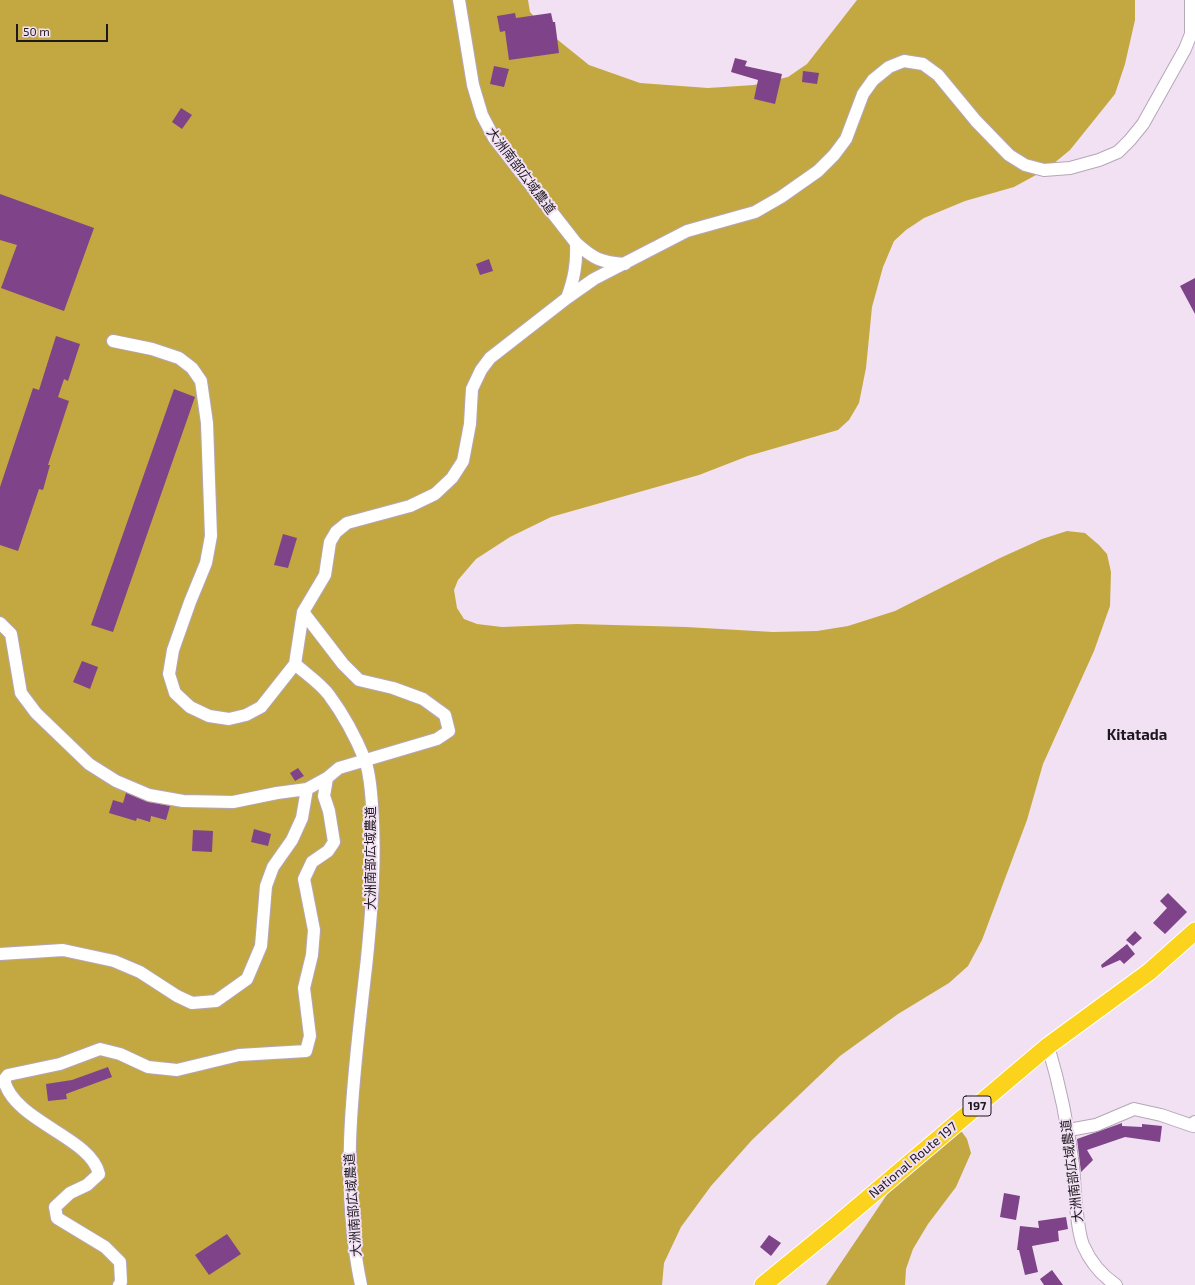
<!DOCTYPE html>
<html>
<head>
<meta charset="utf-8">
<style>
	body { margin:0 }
	#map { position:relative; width:1195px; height:1285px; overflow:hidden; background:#f1e1f3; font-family:"Exo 2",sans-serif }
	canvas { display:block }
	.scale { position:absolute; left:16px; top:24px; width:92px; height:18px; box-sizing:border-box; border:2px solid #1d171e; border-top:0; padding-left:5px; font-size:12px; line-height:14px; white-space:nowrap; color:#1d171e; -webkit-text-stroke:3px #f1e1f3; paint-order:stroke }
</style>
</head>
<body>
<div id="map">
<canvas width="1195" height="1285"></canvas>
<div class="scale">50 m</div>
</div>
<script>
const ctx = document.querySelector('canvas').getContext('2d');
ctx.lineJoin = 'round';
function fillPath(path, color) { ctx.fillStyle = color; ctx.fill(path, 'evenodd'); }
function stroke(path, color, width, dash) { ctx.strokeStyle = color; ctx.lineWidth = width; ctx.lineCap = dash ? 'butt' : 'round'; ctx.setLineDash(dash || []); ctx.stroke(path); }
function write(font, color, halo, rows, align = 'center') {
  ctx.font = font + ' "Exo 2","Noto Sans JP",sans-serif'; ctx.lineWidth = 4; ctx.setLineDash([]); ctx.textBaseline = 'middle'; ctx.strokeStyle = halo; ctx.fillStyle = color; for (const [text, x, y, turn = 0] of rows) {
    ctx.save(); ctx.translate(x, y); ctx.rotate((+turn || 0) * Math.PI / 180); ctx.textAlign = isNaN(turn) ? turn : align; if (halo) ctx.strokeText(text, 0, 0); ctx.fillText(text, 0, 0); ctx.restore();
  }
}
const forest = new Path2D(`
	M0,0h528l2,12 18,20 41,33 51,18 68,5 46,-3 34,-8 19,-13 50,-64h278v20l-10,44 -10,30 -45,56 -23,19 -33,18 -49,14 -41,17 -18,12 -12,11 -11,26 -11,40 -6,61 -7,35 -10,17 -11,10 -90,26 -49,19 -148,42 -41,20 -34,22 -18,21 -4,10 3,18 7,11 13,5 25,3 75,-3 109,3 87,5 44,-1 31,-5 47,-15 105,-53 42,-19 25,-8 18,2 14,12 8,9 4,18 -1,34 -16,45 -51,113 -16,56 -45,120 -14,26 -19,17 -51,31 -58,42 -88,84 -41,46 -30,41 -17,36 -2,22h-662z
	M942,1127l20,5 5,7 4,14 -15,34 -28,37 -15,25 -7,20 -1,16h-79l91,-135z`);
const building = new Path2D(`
	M515,13l1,5 35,-5 2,9h2l4,31 -50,7 -4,-29 -5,1 -3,-16z
	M735,58l12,3 -2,5 37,8 -7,30 -21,-5 4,-19 -27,-8z
	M494,66l15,3 -5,18 -14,-3z
	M803,71l16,2 -2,11 -15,-2z
	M181,108l11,7 -10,14 -10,-7z
	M0,194l94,34 -30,83 -63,-23 16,-43 -17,-5z
	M489,259l4,12 -13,4 -4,-11z
	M1195,278v36l-15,-28z
	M56,336l24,8 -12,37 -4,-2 -6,18 11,4 -21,64h2l-7,25 -4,-1 -21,62 -18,-6v-58l33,-99 6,2z
	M174,389l21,8 -82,235 -22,-7z
	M283,534l14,4 -9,30 -14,-3z
	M82,661l16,6 -8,22 -17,-7z
	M298,768l6,8 -9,5 -5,-8z
	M126,793l22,9 22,4 -4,14 -15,-4 -1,6 -13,-4 -1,3 -27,-8 4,-13 10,3z
	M254,829l17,5 -3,12 -17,-4z
	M193,830l20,1 -1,21 -20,-1z
	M1168,893l19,19 -22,22 -12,-11 14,-15 -7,-7z
	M1135,931l7,7 -9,8 -7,-6z
	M1127,944l8,10 -11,10 -4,-4 -18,8 -1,-3z
	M108,1067l4,10 -46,17 1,5 -19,2 -2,-17 26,-4z
	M1122,1123v3l20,1v-3l20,2 -2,16 -35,-5 -38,13 6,10 -12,12 -4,-33z
	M1004,1193l16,3 -4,24 -16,-3z
	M1066,1217l2,12 -10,2 1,10 -27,5 6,26 -13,3 -6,-25h-2l3,-24 19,2 -1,-7z
	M227,1234l14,20 -32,21 -14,-20z
	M769,1235l12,8 -10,13 -11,-9z
	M1052,1270l11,15h-19l-4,-6z`);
const minor = new Path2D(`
	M459,0l14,85 9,30 12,23 82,105
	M567,298c7,-19 10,-34 9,-55 18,16 24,19 49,21
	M113,341l39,8 27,9 13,10 9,13 6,42 4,113 -5,27 -16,39 -17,48 -4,24 6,19 15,14 19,9 20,3 17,-4 15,-8 34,-43 8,-52 22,-37 5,-33 6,-10 11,-9 63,-17 25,-12 17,-16 11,-17 7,-37 2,-35 9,-19 9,-12 77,-60 27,-19 93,-48 68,-19 26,-15 37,-26 16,-16 12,-16 17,-45 10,-14 16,-13 15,-6 19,3 15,11 38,46 33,34 16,10 19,5 26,-2 29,-8 19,-8 12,-12 13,-16 42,-75 6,-15v-34
	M0,623l11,11 10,59 15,20 53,51 27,17 33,14 34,6 50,1 44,-9 30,-4 20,-11 12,-10 98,-29 12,-8 -4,-16 -22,-16 -30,-11 -34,-8 -16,-16 -40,-52
	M295,664c11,10 25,19 34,31 14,19 27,43 36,65 5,14 6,30 7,45 4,51 0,102 -5,153 -12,109 -29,218 -6,327
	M0,954l63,-4 51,11 26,11 37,24 15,7 24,-2 31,-22 14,-33 5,-60 7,-19 19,-27 10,-22 5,-29
	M1048,1046c12,40 20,79 25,120 2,21 3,61 10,79 7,16 18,30 33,40
	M1069,1130l27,-5 38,-16 27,6 32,11 2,-4
	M119,1285l2,-3 -1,-20 -15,-15 -48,-29 -2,-11 15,-14 17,-8 12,-11c-8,-37 -85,-52 -95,-94l4,-5 52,-11 40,-15 20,5 28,13 29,3 62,-15 67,-4 4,-15 -6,-48 8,-33 2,-25 -10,-51 8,-17 16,-11 6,-9 -5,-31 -5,-15 3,-18`);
const highway = new Path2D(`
	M763,1285l71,-58 214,-181 101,-74 46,-41`);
const shields = [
	[977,1106,28]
];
const shieldNames = [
	["197",977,1106]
];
const streetNames = [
	["大洲南部広域農道",521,171,53],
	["大洲南部広域農道",371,858,-90],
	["National Route 197",913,1160,-40],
	["大洲南部広域農道",1072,1171,-97],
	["大洲南部広域農道",353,1205,-94]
];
const quarterNames = [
	["Kitatada",1137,735]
];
fillPath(forest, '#c3a841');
fillPath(building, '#7e4388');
stroke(minor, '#b5a6b8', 14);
stroke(highway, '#fff', 19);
stroke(minor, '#fff', 12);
stroke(highway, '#fbd21c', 17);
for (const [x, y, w] of shields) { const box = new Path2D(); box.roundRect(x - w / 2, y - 10, w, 20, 3); ctx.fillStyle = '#f1e1f3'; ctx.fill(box); stroke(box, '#1d171e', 1); }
write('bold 12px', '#1d171e', null, shieldNames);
write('13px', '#1d171e', '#f1e1f3', streetNames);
write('bold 15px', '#1d171e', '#f1e1f3', quarterNames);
</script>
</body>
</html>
